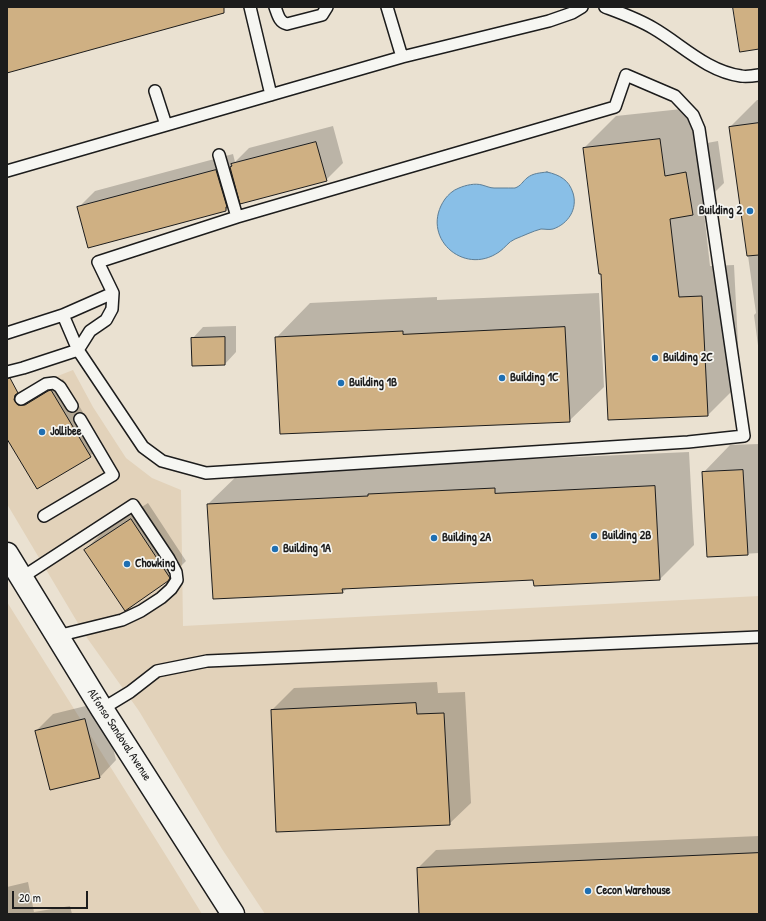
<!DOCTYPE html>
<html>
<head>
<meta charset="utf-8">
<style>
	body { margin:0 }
	#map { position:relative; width:766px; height:921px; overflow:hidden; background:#eae1d1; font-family:"Patrick Hand",sans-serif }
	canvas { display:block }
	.frame { position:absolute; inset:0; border:8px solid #1c1c1c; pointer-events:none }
	.scale { position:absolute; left:12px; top:891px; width:76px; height:18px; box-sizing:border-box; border:2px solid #1c1c1c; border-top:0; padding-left:5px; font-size:12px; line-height:14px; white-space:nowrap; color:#1c1c1c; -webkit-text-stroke:3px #f6f6f2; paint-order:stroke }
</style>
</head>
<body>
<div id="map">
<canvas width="766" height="921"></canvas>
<div class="frame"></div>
<div class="scale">20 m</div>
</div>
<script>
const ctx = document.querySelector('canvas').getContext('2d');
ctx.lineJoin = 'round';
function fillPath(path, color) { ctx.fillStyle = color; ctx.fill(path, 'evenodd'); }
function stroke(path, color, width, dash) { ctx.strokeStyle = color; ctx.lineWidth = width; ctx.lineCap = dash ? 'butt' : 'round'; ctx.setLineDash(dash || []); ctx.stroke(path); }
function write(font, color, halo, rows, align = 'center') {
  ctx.font = font + ' "Patrick Hand",sans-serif'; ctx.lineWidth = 3.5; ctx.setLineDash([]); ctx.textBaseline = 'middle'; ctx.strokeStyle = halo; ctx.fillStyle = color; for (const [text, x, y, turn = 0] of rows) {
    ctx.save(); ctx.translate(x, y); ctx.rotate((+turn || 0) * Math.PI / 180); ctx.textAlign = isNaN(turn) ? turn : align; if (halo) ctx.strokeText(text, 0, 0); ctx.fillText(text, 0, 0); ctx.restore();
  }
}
const built = new Path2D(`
	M73,370l20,37 33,51 26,20 29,12 2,136 576,-30v318h-494l-43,-65 -83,-138 -54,-76 -78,-131v-108z
	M7,602l163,260 32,52h-195z`);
const water = new Path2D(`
	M547,172c13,3 22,8 26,21 5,16 -5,31 -20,36 -4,1 -8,0 -12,0 -8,2 -18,7 -26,10 -7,3 -10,9 -16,13 -36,25 -80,-16 -54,-53 3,-4 8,-9 14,-11 7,-3 16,-5 23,-3 4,1 8,3 12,3 4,0 8,0 12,0 3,0 7,0 9,0 6,-2 8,-7 12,-10 6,-5 13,-5 20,-6z`);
const shadow = new Path2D(`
	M757,100h2v253l-5,-38 2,-2 -26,-186z
	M691,108l5,37 22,-4 6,42 -21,21 7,62 24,-1 6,118 -32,32 -99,4 -7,-146 -18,-125 32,-32z
	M333,126l10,37 -17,17 -87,17 -13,13 -148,-2 17,-17 138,-37 2,8 14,-14z
	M599,293l5,94 -35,34 -293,-83 34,-35 127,-6v3z
	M236,326v26l-11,12 -33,-25 11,-12z
	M63,379l39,65 -12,12 -83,-19v-35l7,-7 12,-7 3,6h8z
	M759,444v109l-51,3 -5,-83 27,-28z
	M689,452l5,93 -34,34h-126l-187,9 -5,5 -134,-89 35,-34 286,-16v5z
	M148,503l38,58 -19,19 -82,-30 17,-17z
	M437,682l1,11 27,-1 6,111 -22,21 -172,7 -5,-121 22,-22z
	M102,702l14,58 -16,17 -64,-46 17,-17z
	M759,836v78h-339l-2,-46 18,-18z
	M28,882l6,30 36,-6 2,8h-65v-27z`);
const building = new Path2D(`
	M7,7h217v6l-217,60z
	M733,7h26v42l-19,3z
	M759,123v132l-12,1 -18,-129z
	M660,139l5,37 21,-4 7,43 -23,4 9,78 23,-1 6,120 -100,4 -7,-146h-2l-16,-126z
	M316,142l11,39 -87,23 -10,-37 2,-1 -1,-2z
	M216,170l11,37h-1v4l-138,37 -11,-41z
	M565,327l5,95 -290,12 -5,-97 128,-6v3z
	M225,337v28l-33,1 -1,-28z
	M10,378l8,15 -3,2 -1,5 4,5h7l23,-14 3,-1 40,67 -54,32 -30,-50v-60z
	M743,470l5,85 -41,2 -5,-85z
	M655,486l5,94 -126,6 -1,-6 -191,9 1,4 -130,6 -6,-95 161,-8v-2l127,-6v5z
	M131,519l39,59 -2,3 -43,30 -41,-61z
	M416,703l1,11 27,-1 6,112 -174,7 -5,-122z
	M85,719l15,59 -50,12 -15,-59z
	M759,853v61h-340l-2,-46z`);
const service = new Path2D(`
	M250,7l21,88
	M275,7c3,8 4,15 12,17l35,-9 5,-8
	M387,7l15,50
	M605,7c16,6 33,12 48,21 28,16 53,43 88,48 5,1 12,0 18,-1
	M155,91l11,34
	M219,155l18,62
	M7,171l395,-114 147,-36 23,-8 10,-6
	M7,333l56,-18 50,-22
	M7,372l16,-4 55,-18 12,-19 16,-11 6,-11 1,-16 -15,-31 139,-45 378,-110 11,-32 49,21 18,19 6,14 45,307 -56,6 -482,31 -44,-12 -19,-14 -65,-97 -15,-35
	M21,399l25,-15 8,-1 6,4 12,19
	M44,516l69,-41 -33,-56
	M21,578l112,-73 36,54 7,13 1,8 -6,9 -10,9 -20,13 -19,9 -65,16
	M102,709l28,-17 27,-21 50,-10 552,-24`);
const secondary = new Path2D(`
	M7,554l95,155 131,205`);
const markers = [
	[750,211,4,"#1f6fb2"],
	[655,358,4,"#1f6fb2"],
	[502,378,4,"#1f6fb2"],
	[341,383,4,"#1f6fb2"],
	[42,432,4,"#1f6fb2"],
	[594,536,4,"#1f6fb2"],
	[434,538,4,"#1f6fb2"],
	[275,549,4,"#1f6fb2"],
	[127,564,4,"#1f6fb2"],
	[588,891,4,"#1f6fb2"]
];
const poiNames = [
	["Building 2",742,211,"right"],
	["Building 2C",663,358],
	["Building 1C",510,378],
	["Building 1B",349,383],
	["Jollibee",50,432],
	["Building 2B",602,536],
	["Building 2A",442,538],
	["Building 1A",283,549],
	["Chowking",135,564],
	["Cecon Warehouse",596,891]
];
const streetNames = [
	["Alfonso Sandoval Avenue",119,735,57]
];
fillPath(built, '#e2d2ba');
fillPath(water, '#89bfe7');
stroke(water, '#5d7e96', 1);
fillPath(shadow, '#0003');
fillPath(building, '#cfb083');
stroke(building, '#1c1c1c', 1);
stroke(service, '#1c1c1c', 14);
stroke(secondary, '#1c1c1c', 25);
stroke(service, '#f6f6f2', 11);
stroke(secondary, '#f6f6f2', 22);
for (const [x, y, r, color] of markers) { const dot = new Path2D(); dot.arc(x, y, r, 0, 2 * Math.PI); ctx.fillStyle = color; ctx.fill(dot); stroke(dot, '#f6f6f2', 1.5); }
write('bold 12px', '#1c1c1c', '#f6f6f2', poiNames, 'left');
write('12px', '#1c1c1c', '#f6f6f2', streetNames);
</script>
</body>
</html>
